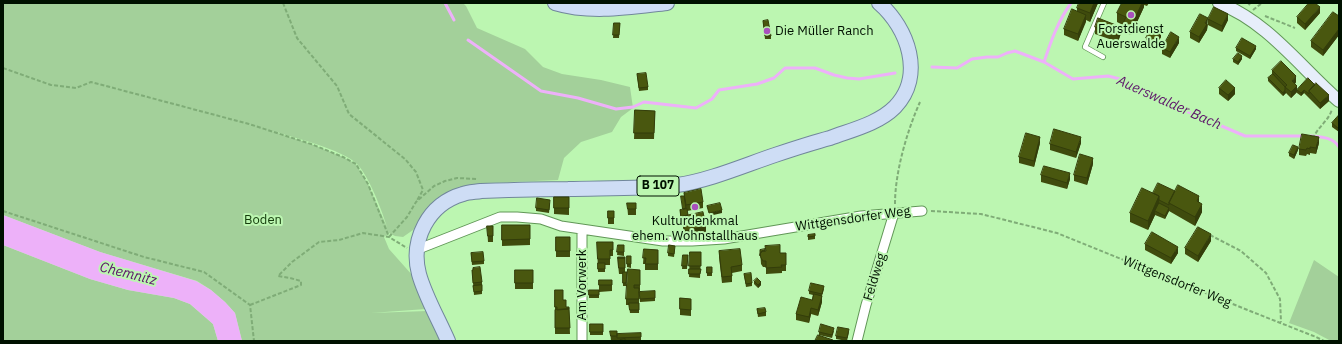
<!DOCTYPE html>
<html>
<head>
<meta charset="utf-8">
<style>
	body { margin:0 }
	#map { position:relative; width:1342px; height:344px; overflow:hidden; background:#bcf6b1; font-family:"IBM Plex Sans",sans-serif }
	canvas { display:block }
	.frame { position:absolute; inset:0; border:4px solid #010; pointer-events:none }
</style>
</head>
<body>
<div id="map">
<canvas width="1342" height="344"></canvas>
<div class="frame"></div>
</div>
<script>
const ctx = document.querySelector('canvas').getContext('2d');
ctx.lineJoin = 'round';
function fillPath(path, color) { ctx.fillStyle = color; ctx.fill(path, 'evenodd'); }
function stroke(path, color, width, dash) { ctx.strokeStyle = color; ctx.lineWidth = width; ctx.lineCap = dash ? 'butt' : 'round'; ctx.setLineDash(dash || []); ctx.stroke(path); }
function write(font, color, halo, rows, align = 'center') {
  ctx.font = font + ' "IBM Plex Sans",sans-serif'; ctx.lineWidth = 4; ctx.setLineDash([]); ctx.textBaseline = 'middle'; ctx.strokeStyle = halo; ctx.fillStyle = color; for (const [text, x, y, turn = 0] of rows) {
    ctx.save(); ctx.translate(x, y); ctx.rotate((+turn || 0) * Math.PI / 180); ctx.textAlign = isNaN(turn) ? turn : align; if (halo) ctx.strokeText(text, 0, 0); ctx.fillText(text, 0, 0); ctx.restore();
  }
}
const green = new Path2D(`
	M3,3h460l3,3 11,22 48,21 18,18 19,7 39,6 29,7 3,21 -12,9 -9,15 -31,10 -17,16 -6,22 -72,3 -27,4 -23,13 -23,30 -10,7 -8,-1 -6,-3 -5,4 5,12 24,27 13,33 -55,4 56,-2 13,30h-198l-7,-28 -10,-11 -14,-12 -14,-9 -97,-29 -97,-37zM269,130c20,6 75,20 88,34 12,12 25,47 30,63l-19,-43 -12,-20 -13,-7 -32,-13z
	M3,245l87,34 38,11 46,8 16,6 23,20 5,17h-215z
	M1314,260l25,17v64h-8l-17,-9 -25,-9z`);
const water = new Path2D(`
	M3,215l97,37 96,29 15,9 14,12 10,11 7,28h-24l-5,-17 -23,-20 -16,-6 -46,-8 -38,-11 -87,-34z`);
const stream = new Path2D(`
	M445,3l9,17
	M468,40l73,51 37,7 38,11 17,-2 11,-5 52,6 16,-9 7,-9 38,-6 17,-6 11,-10h30l19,7 13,3 12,1 36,-6
	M1044,62c7,-21 14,-41 27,-59
	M932,67l25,1 15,-9 15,-2h11l9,-4 8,-2 29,11 29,17 35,-3 16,4 34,21 26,9 61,26h60
	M1311,136c10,1 22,1 28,11`);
const path = new Path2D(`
	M283,3l14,35 40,48 12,28 56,45 11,13 7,18 -7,12
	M1248,3l2,2
	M1253,10l9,-7
	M1265,16l30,12
	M3,68l48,17 25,3 15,-6 158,42 62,20 32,13 13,7 12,20 21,53
	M1313,139c4,-12 16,-18 19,-30
	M895,204c0,-32 12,-73 25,-102
	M3,211l141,46 60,15 46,33 4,36
	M931,211l50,3 76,19 188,76 71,28 8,4
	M1210,235l31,16 25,22 14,26 1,23
	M389,237l18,-20 9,-15 18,-16 11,-5 12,-3 20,1
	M250,305l51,-20v-4l-11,-3 -12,-2 14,-14 27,-20 20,-2 24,-7 26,4 18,11`);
const lane = new Path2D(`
	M1103,57l-18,-10 19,-44`);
const street = new Path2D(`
	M582,229v112
	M416,250l84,-33h17l24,2 20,7 102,15h29l32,-2 137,-23 61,-5
	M857,341l9,-36 28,-92`);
const secondary = new Path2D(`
	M1219,3c49,19 81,64 120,98`);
const primary = new Path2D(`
	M555,3c36,11 76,4 112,0
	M448,341c-9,-21 -23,-45 -29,-67 -9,-34 9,-70 44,-80 5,-2 12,-2 18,-3 29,-1 58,-2 87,-2 36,-1 73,0 109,-4 31,-4 68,-20 98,-30 18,-6 36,-12 55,-17 21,-8 48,-14 65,-31 30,-31 13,-79 -16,-104`);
const wall = new Path2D(`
	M1098,3l-8,19 -4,-2 -8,21 -14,-6v-6l13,-17v-4z
	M1122,3h27l-2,3 -3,-1v2l-13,28 -8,-3v-7l-6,-3v-9z
	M1320,13l-15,17 -8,-7v-6z
	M1339,16v19l-16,21 -12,-9v-6z
	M1208,19l20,1 -6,12 -14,-7z
	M763,21l8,15v3h-6z
	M614,23h6l-1,15h-6z
	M1208,24l-1,6 -8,13 -9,-5v-6z
	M1095,27l26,6 -3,9 -23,-8z
	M1161,37l-7,12 -8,-5v-6z
	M1179,43l-9,15 -8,-4v-6z
	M1236,48l20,1 -6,10 -14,-8z
	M1233,59h9l-4,6 -5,-3z
	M1272,70l24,12 -1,2 2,8 -6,6 -5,-5 -3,3 -15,-15v-3l4,-3z
	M637,74l11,13v3l-9,1z
	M1308,78l21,23 -9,8 -16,-16 -3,3 -4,-3v-3z
	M1219,88l16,6 -7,7 -9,-7z
	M635,110l20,1 -1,28h-20z
	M1339,115v17l-7,-5v-4z
	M1040,143l-6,24 -15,-4v-6z
	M1081,143l-5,15 -26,-8v-6z
	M1319,143l-3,11 -6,-1v2l-3,-1 -1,2 -7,-1v-6z
	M1298,150l-4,9 -5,-3v-3z
	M1093,164l-6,21 -13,-4v-6z
	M1041,175l29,4 -3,10 -26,-7z
	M684,193l19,9v6l-16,3 1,4 18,17 -21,5 -5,-24v-3h3l-2,-14h3z
	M1153,193l46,9 3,10 -7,14 -26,-15 -4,8 -10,-4 -7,15 -18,-8v-9z
	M554,197h15v18l-15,-1z
	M550,203l-1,10 -13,-2v-3z
	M627,203h9v12h-8z
	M608,211h6v13h-6z
	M502,225h28v20l-28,1z
	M487,226l6,10v6h-5z
	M815,234v5l-7,1v-5z
	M556,237h14v20h-14z
	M1211,241l-13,21 -13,-8v-6z
	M597,242h16v14h-3v9h-5v7h-7z
	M1145,244l33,9 -7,11 -26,-14z
	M618,245h6v11l-7,-1z
	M644,249l14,1v20h-13v-6h-2z
	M675,249l-1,8 -6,-1v-3z
	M760,250l20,3h6v18h-4v2l-16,1v-7h-3l-2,-3z
	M719,251l23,14v6l-10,2v9l-10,1 -3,-26z
	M690,252h11l-1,26 -11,-1z
	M471,253l13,8v3l-12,1z
	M683,255h5l-1,14h-5z
	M627,256h4v12l-4,-1z
	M618,257h7v15h2l-1,14h-3v-12h-4l-1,-10z
	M707,267h5v9h-5z
	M472,270l10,12v12l-8,1z
	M515,270h18v19h-18z
	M640,270v21h-1v22h-9l-1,-8h-3v-6z
	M744,274l8,9v3l-6,1z
	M599,280h13v11l-13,1v6h-10v-8h10z
	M754,281l7,4 -3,3 -4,-4z
	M824,289l-2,7v6l-4,14 -7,-2 -2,9 -13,-3v-6l16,-14 1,-5 -4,-1v-3z
	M555,290l8,10 3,7h3l1,27h-15z
	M655,291v10l-15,1 -1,-10z
	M680,298l11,1v17l-11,-1z
	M757,309l9,3v4l-8,1z
	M590,324h13v11h-13z
	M610,331l7,3 24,-1v7l-30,1z
	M834,331l-2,7 -13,-3v-3z
	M849,332l-2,9 -11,-2v-3z`);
const shadedWall = new Path2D(`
	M1094,3h4l-8,19v-9z
	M1142,3h2v4l-13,28v-8z
	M1320,7v6l-15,17v-6z
	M1228,14v6l-6,12v-6z
	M1086,15v7l-8,19v-7z
	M1208,18l-1,12 -8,13v-6l6,-14z
	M1121,27v6l-3,9v-6z
	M1339,29v6l-16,21v-6z
	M1161,31v6l-7,12v-7z
	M1179,37v6l-9,15v-6z
	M1256,46v3l-6,10v-3z
	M1242,56v3l-4,6v-3z
	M1296,76v6l-4,5v-6z
	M1297,86v6l-6,6v-6z
	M1235,88v6l-7,7v-6z
	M1285,90l1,3 -3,3v-3z
	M1304,90v3l-3,3v-3z
	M1329,95v6l-9,8v-6z
	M1040,137v6l-6,24v-6z
	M1081,137v6l-5,15v-6z
	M1319,137v6l-3,11v-6z
	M1298,147v3l-4,9v-4z
	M1093,158v6l-6,21v-7z
	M1070,173v6l-3,10v-6z
	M1159,196v10l-4,5v4l-7,15v-9z
	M1199,196v9l-2,-4z
	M1202,204v8l-7,14v-9z
	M1169,208v3l-4,8v-3z
	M722,210v3l-13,3v-3z
	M706,226v6l-21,5v-6z
	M1211,234v7l-13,21v-6z
	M1178,247v6l-7,11v-6z
	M761,282v3l-3,3v-3z
	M822,296v6l-4,14v-6z
	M811,308v6l-2,9v-6z`);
const building = new Path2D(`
	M1079,3h15l-4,10 -13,-5z
	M1122,3h20l-11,24 -8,-4 3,-6 -9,-4z
	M1309,3h6l5,4 -15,17 -8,-7z
	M1214,7l14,7 -6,12 -14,-7z
	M1072,9l14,6 -8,19 -14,-5z
	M1333,12l6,4v13l-16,21 -12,-9z
	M1200,14l8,4 -3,5 2,1 -8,13 -9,-5z
	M1098,18l23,9 -3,9 -23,-9z
	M768,20l3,16h-6l-2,-15z
	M614,23h6l-1,12h-6z
	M1153,26l8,5 -7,11 -8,-4z
	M1171,32l8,5 -9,15 -8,-4z
	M1242,38l14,8 -6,10 -14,-8z
	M1238,53l4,3 -4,6 -5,-3z
	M1281,61l15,15 -4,5 5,5 -6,6 -6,-5 2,-2 -15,-15z
	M646,73l2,14 -9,1 -2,-14z
	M1273,74l12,13v3l-2,3 -15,-15z
	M1308,78l7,7 -6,6v3l-5,-4 -3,3 -4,-3z
	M1226,80l9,8 -7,7 -9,-7z
	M1316,83l13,12 -9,8 -11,-12z
	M635,110l20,1 -1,22h-20z
	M1339,115v14l-7,-6z
	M1054,129l27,8 -5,15 -26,-8z
	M1026,133l14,4 -6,24 -15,-4z
	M1302,134l17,3 -3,11 -6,-1v2l-3,-1 -1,2 -7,-1z
	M1293,145l5,2 -4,8 -5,-2z
	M1080,154l13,4 -6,20 -13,-3z
	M1044,166l26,7 -3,10 -26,-8z
	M1158,183l17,8 -6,12v2l-10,-5v-4l-6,-3z
	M1178,185l21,11 -2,5 5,3 -7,13 -26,-14z
	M1142,188l17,8 -11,25 -18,-8z
	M701,189l2,13 -17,3 -2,-12z
	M681,196h3l2,12 -3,1z
	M554,197h15v11h-15z
	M537,198l13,2 -1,10 -13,-2z
	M627,203h9v6h-8z
	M720,203l2,7 -13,3 -2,-7z
	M1159,203l10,5 -4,8 -10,-5z
	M687,209l1,6 -7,2v1l-1,-8z
	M608,211h6v7h-6z
	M703,212l3,14 -21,5 -4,-14z
	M502,225h28v14l-28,1z
	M487,226h6v10h-5z
	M1198,227l13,7 -13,22 -13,-8z
	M1152,232l26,15 -7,11 -26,-14z
	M815,234v2l-7,1v-2z
	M556,237h14v14h-14z
	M597,242h16v8h-3v9h-12z
	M618,245h6v7h-7z
	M669,245l6,1 -1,8 -6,-1z
	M780,245v8h6v12h-5l1,2 -16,1v-7h-3l-2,-3 -1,-4 2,-3h4l-1,-5z
	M644,249l14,1v14h-13l1,-6h-3z
	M740,249l2,16 -11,2 1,9 -10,1 -3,-26z
	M765,249v2h-3l-2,3v2v-6z
	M483,252l1,9 -12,1 -1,-9z
	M690,252h11v14h-12z
	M683,255h5l-1,11h-5z
	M627,256h4v8h-4z
	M618,257h7v1h-7z
	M618,258h7v10h-6z
	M598,263h7v6h-7z
	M480,267l2,15 -9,1 -1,-13h1v-2z
	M707,267h5v6h-5z
	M628,269l12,1v15h-6v3h5v11h-13z
	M689,269h12l-1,5h-11z
	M515,270h18v13h-18z
	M623,272h4l-1,11h-3z
	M751,273l1,10 -6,1 -2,-10z
	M757,278l4,4 -3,3 -4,-4z
	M599,280h13v5h-13z
	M811,283l13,3 -2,8 -13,-3z
	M482,285v6l-8,1 -1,-6z
	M555,290h8v10h3v7h3v2l-12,1v-3h-2z
	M589,290h10v5h-10z
	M655,291v7l-15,1 -1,-7z
	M814,294l8,2 -4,14 -7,-2 -2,9 -13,-3 5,-17 11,3z
	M680,298l11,1v11l-11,-1z
	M629,303h10v7h-9z
	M765,308l1,4 -8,2 -1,-5z
	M569,309l1,19h-15v-18z
	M590,324h13v8h-13z
	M821,324l13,4 -2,7 -13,-3z
	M838,327l11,2 -2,9 -11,-2z
	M610,331h7v5h-6z
	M641,333v4l-24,1v-4z
	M818,335l15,5v1h-18z
	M625,339v2h-5v-1z`);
const markers = [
	[1131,15,4,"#a950bc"],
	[767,31,4,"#a950bc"],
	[695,207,4,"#a950bc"]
];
const shields = [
	[658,186,42]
];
const shieldNames = [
	["B 107",658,186]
];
const poiNames = [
	["Forstdienst",1131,29],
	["Auerswalde",1131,44],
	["Die Müller Ranch",775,31,"left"],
	["Kulturdenkmal",695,221],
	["ehem. Wohnstallhaus",695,236]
];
const streetNames = [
	["Wittgensdorfer Weg",853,219,-8],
	["Feldweg",875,277,-73],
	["Wittgensdorfer Weg",1177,282,22],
	["Am Vorwerk",582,285,-90]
];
const parkNames = [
	["Boden",263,220]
];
const waterNames = [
	["Auerswalder Bach",1169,103,24],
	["Chemnitz",128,274,14]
];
fillPath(green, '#a3d09a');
fillPath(water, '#edb1f9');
stroke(stream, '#edb1f9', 3);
stroke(lane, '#619757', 6);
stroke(street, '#619757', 11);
stroke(secondary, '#619757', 14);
stroke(primary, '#71879b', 16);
stroke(path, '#7fac77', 2, [4, 2]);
stroke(lane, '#fff', 4.5);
stroke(street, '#fff', 9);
stroke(secondary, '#e7eefa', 12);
stroke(primary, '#ceddf5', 14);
fillPath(wall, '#3f4b0d');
fillPath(shadedWall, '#333d0a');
fillPath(building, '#49570f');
stroke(building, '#333d0a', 1);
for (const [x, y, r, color] of markers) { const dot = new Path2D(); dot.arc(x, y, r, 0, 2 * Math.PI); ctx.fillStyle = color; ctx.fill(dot); stroke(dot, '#bcf6b1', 1.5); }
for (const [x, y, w] of shields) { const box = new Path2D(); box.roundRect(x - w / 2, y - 10, w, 20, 3); ctx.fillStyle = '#bcf6b1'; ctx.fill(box); stroke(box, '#010', 1); }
write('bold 12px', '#010', null, shieldNames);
write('13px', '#010', '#bcf6b1', poiNames);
write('13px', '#010', '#bcf6b1', streetNames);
write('13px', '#143c0b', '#bcf6b1', parkNames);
write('italic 14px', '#5c1369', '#bcf6b1', waterNames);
</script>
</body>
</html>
